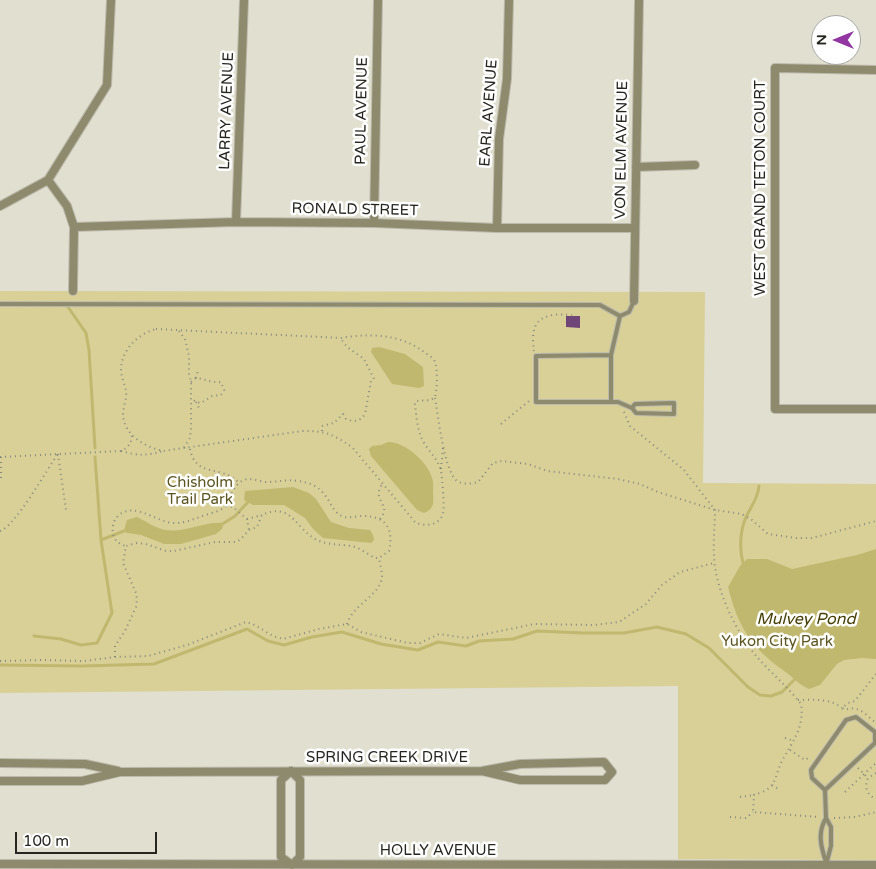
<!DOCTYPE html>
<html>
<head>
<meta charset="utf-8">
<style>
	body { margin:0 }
	#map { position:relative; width:876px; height:869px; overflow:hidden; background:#e1dfcf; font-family:"Varela Round",sans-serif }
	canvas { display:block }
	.north { position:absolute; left:811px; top:15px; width:50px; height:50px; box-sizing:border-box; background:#fff; border:1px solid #a8a8a5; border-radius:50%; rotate:270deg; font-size:14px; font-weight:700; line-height:20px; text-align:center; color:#26251f }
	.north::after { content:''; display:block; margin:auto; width:18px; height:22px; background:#9236a1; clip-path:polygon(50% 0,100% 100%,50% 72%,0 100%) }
	.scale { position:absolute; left:15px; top:832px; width:142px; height:22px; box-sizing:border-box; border:2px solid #26251f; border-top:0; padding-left:6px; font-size:15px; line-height:18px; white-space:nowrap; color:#26251f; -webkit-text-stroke:4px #fff; paint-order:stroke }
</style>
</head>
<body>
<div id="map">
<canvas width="876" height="869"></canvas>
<div class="north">N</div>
<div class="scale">100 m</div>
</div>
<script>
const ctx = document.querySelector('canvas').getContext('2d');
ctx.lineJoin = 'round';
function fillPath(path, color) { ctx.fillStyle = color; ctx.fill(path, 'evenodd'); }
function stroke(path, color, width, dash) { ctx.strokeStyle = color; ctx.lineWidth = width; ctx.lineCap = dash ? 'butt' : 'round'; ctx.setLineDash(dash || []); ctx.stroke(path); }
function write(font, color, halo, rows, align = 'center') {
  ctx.font = font + ' "Varela Round",sans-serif'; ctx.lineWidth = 5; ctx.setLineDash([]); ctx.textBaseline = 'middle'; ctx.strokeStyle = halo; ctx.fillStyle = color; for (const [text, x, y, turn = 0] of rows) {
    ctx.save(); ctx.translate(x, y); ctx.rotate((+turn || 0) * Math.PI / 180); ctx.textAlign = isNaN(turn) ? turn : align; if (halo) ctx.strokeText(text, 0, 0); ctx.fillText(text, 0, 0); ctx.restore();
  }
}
const green = new Path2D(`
	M0,291l705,1 -2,191 173,1v376l-198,-1v-173l-678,7z`);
const water = new Path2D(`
	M379,347l26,7 18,13 1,19 -5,2 -27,-4 -21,-32 1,-4z
	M388,442c16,-1 40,20 44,36 2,4 1,11 1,16 1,9 1,15 -9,19l-7,-3 -46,-54 -2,-7 3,-3 9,-1z
	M293,487l16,6 7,6 15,23 18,6 21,2 3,5 1,5 -3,3 -48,-5 -10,-9 -8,-11 -21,-13h-31l-9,-5 1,-9z
	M137,517c9,4 19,12 29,13 20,3 38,-9 58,-7l-2,6 -6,5 -35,10h-17l-23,-9 -14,-2 -3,-2 3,-11z
	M876,549v110l-14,-1 -18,2 -7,4 -17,21 -11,4c-10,-4 -16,-12 -25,-18 -33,-24 -46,-44 -56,-84l12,-21 7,-7h20l25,10 65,-14z`);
const stream = new Path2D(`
	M68,307l18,26 3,17 6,98
	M224,523l11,-7 13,-14
	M101,540l23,-9
	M743,563c-4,-15 -3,-34 4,-48 5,-10 11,-17 12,-29
	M34,636l27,3 20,6 16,-2 15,-30 -11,-73 -6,-83
	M0,665l82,1 72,-2 93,-35 21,12 16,4 28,-8 30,-5 39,12 37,6 20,-8 28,4 13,-5 34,-2 24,-8 46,2h41l33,-6 29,7 23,14 39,39 12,8 11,1 11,-4 14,-14`);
const building = new Path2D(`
	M566,316h14v12l-14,-1z`);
const path = new Path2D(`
	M156,329l185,9c29,-5 59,-4 83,14 4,3 10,6 11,10 3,8 2,28 0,35l-4,3 -15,1 -1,3c1,10 2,21 5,30 4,14 18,23 21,37 1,6 4,37 2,42 -3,13 -19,14 -28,9l-63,-75c-20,-13 -25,-16 -50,-16l-139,20c-18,-4 -39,-16 -40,-36 0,-8 4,-16 3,-23 -1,-8 -5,-15 -5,-23 1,-20 17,-35 35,-40z
	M179,331l6,8 4,17v18l2,8v46l-1,10 -7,11
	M534,351c-1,-7 -2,-17 1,-24 5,-14 28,-14 39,-11
	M196,378l2,-8
	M191,382l5,-4c9,1 16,5 25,4l3,8 -3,5 -9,1 -11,7 -5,-1 -5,-4
	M435,398c3,17 9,71 21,82 6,5 15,4 22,2l15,-19 9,-2 26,3 19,7 71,8 22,5 18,8 57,18 27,4 10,6 16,14 28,4h16l64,-17
	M196,402l3,6
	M624,412l6,14 54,44 31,40c0,15 -2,31 -1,46 1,33 22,76 43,101 14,16 31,30 44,47 4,26 -11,40 -21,61 -3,7 -4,16 -9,21 -4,5 -12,7 -17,9l-1,17 66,5
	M501,424l28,-23
	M322,431v-5l12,-3 9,-9 3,5c8,3 14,3 19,-5l6,-33 3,-2 -10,-20 -17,-12 -6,-8
	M190,449c6,30 32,15 49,34
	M121,451c18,5 24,5 42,0
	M58,454l8,56
	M0,457l121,-6c8,-4 10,-7 11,-16
	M1,457v22
	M441,469l2,-21
	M226,506l7,1 14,12 2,11
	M247,519l15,-4
	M380,519c9,-11 1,-14 -1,-23 -1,-5 2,-9 3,-13
	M0,531c15,-4 47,-62 58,-77
	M347,624c6,-20 33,-28 35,-47 0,-6 -2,-13 -3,-19
	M115,657v-11l10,-15 11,-24 1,-8 -1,-6 -13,-30 3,-17 11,-3 9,1 20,7h8l41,-9h21l5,-3 8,-9 8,-3 5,-12c30,-14 34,15 55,25 11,5 22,4 34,6 8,1 16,8 24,12h4l10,-7c5,-22 -3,-35 -26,-35 -6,0 -13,2 -19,1 -11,-4 -13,-15 -20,-23 -6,-8 -16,-12 -26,-13 -11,-2 -20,1 -31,1 -6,0 -12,-3 -18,-3 -4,0 -8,2 -11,5 -13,12 -2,22 -26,29 -12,3 -24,10 -36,10 -19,1 -41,-23 -58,-7 -5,5 -6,11 -5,18 2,7 6,10 13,12
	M0,661l45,-1 39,1 31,-4 33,-1 39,-11 59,-23 7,2 20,12 10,3 36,-10 28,-5 14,8 47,11h12l19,-9 27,4 68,-14 60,1 25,-3 27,-18 16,-19 18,-13 34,-9
	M876,674l-21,27 -7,2 -6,5 3,2c13,-6 22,6 31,13
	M798,700c16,0 32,-2 44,8
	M785,738l9,3
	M790,750l15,10 3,-2
	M858,768l10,10
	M876,773l-8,5c-4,9 -1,17 8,21
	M772,785l8,5
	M845,792l31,-29
	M740,797l14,-2
	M730,817l16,1 7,-6
	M834,818l21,-1 21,-5`);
const service = new Path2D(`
	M0,304l600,1 20,11 9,-4 5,-11
	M611,355l-75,1v46h82l14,6 4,5 38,1v-11l-39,1 -3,4
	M611,401v-46l9,-39
	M825,790l50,-47v-11l-19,-15 -10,3 -35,50 1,8 13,12 1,28 5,9v19l-5,19
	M826,862c-5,-15 -9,-29 0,-44`);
const minor = new Path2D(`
	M876,70l-101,-2v341h101
	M636,167l59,-2
	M48,180l19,26 7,21 -1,64
	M0,206l48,-26 59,-95 4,-85
	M236,222l8,-222
	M374,223l4,-223
	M74,227l162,-5 138,1 123,5h138
	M497,228l2,-89 8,-60 2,-79
	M634,301l5,-301
	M0,763l85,1 33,7
	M291,771l9,9v77l-8,8 -11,-8v-77z
	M0,781h82l38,-9 362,-1 38,-7 84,-2 8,10 -7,8h-85l-38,-9
	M0,864l876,1`);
const streetNames = [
	["LARRY AVENUE",227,111,-88],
	["PAUL AVENUE",362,111,-89],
	["EARL AVENUE",489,113,-86],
	["VON ELM AVENUE",622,150,-89],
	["WEST GRAND TETON COURT",761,188,-90],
	["RONALD STREET",355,210,1],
	["SPRING CREEK DRIVE",387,758],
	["HOLLY AVENUE",438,851]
];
const parkNames = [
	["Chisholm",200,483],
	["Trail Park",200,500],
	["Yukon City Park",777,642]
];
const waterNames = [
	["Mulvey Pond",806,620]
];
fillPath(green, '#d8d097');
fillPath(water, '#c1b870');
stroke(stream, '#c1b870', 3);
fillPath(building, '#704577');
stroke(service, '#bcbaac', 6);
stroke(minor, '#bcbaac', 10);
stroke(path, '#89887d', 2, [1, 4]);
stroke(service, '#8e8a6d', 4);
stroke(minor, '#8e8a6d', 8);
write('15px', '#26251f', '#fff', streetNames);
write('15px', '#5d5520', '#fff', parkNames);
write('italic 16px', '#473f04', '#fff', waterNames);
</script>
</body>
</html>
